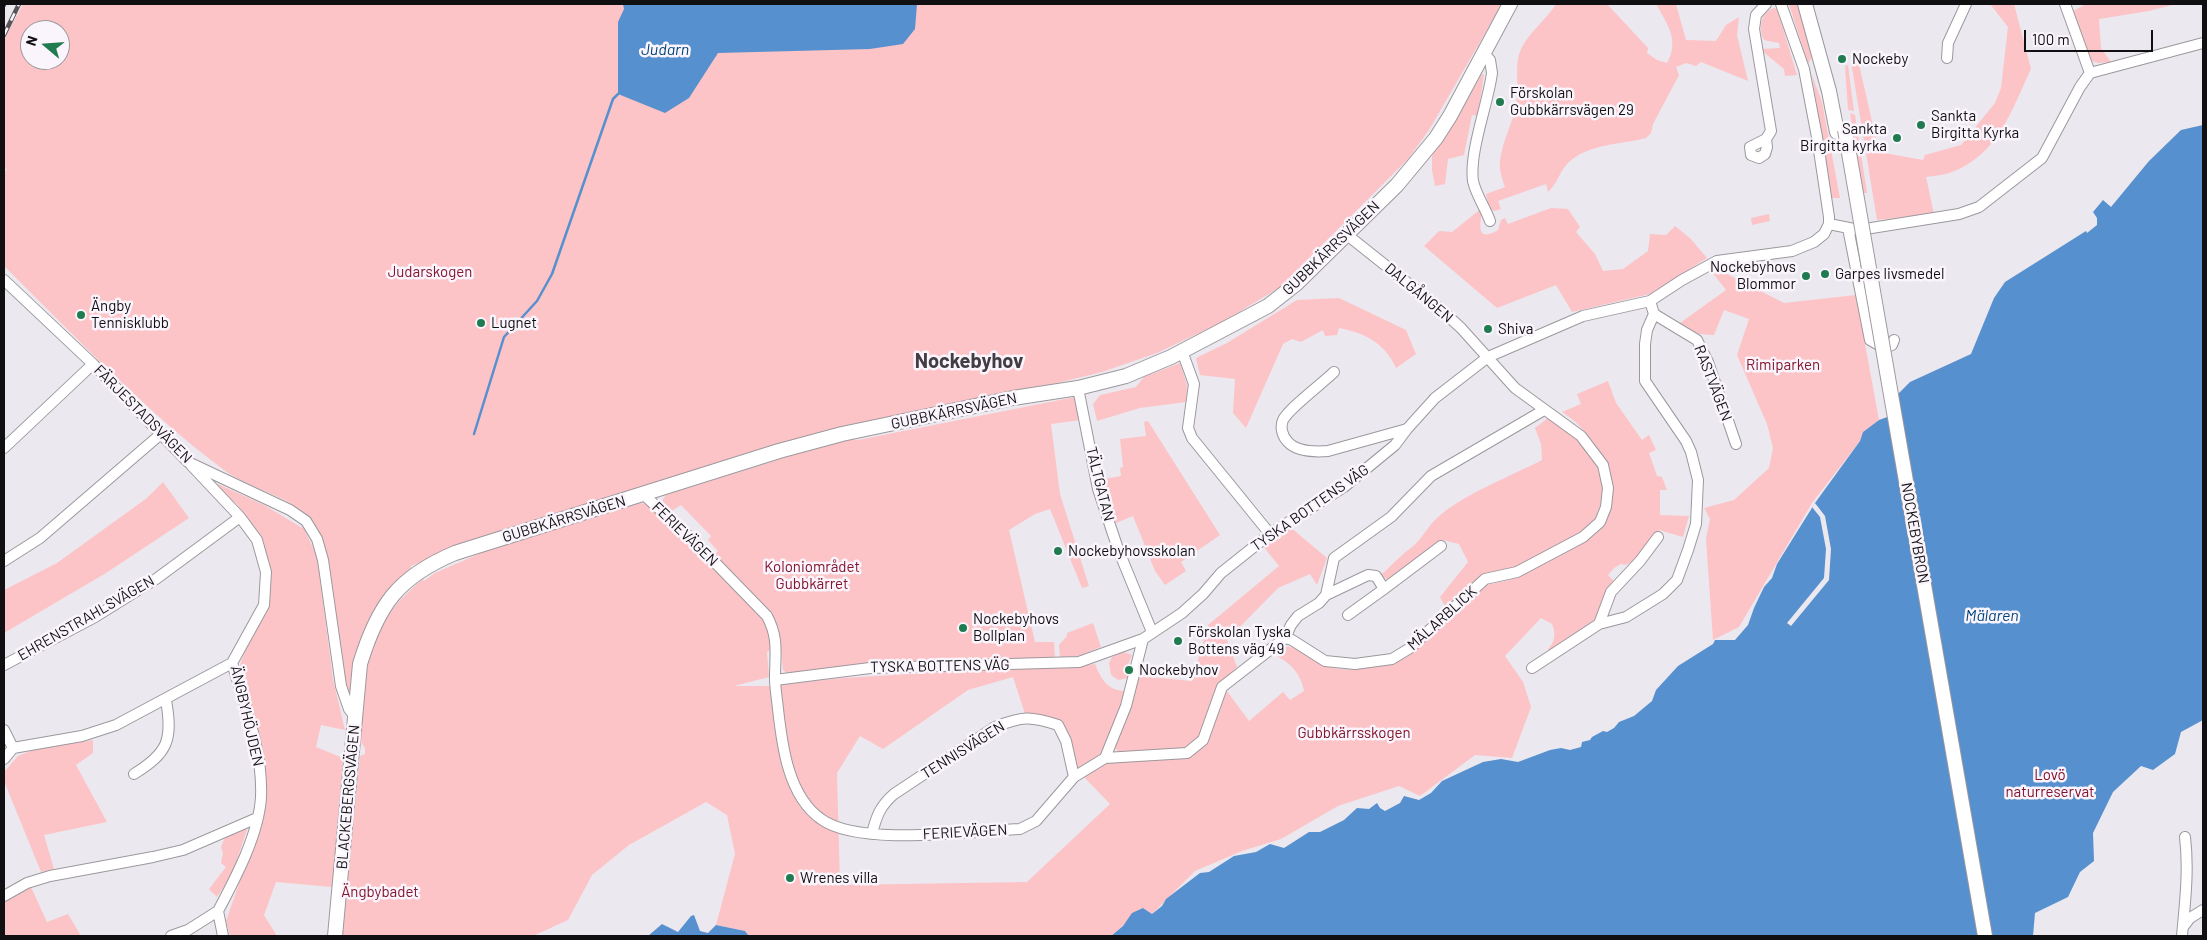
<!DOCTYPE html>
<html>
<head>
<meta charset="utf-8">
<style>
	body { margin:0 }
	#map { position:relative; width:2207px; height:940px; overflow:hidden; background:#ece8ef; font-family:Barlow,sans-serif }
	canvas { display:block }
	.frame { position:absolute; inset:0; border:5px solid #100f11; pointer-events:none }
	.north { position:absolute; left:20px; top:20px; width:50px; height:50px; box-sizing:border-box; background:#faf5fc; border:1px solid #9c999e; border-radius:50%; rotate:288deg; font-size:14px; font-weight:700; line-height:20px; text-align:center; color:#100f11 }
	.north::after { content:''; display:block; margin:auto; width:18px; height:22px; background:#207b51; clip-path:polygon(50% 0,100% 100%,50% 72%,0 100%) }
	.scale { position:absolute; left:2024px; top:30px; width:129px; height:22px; box-sizing:border-box; border:2px solid #100f11; border-top:0; padding-left:6px; font-size:15px; line-height:18px; white-space:nowrap; color:#100f11; -webkit-text-stroke:4px #faf5fc; paint-order:stroke }
</style>
</head>
<body>
<div id="map">
<canvas width="2207" height="940"></canvas>
<div class="frame"></div>
<div class="north">N</div>
<div class="scale">100 m</div>
</div>
<script>
const ctx = document.querySelector('canvas').getContext('2d');
ctx.lineJoin = 'round';
function fillPath(path, color) { ctx.fillStyle = color; ctx.fill(path, 'evenodd'); }
function stroke(path, color, width, dash) { ctx.strokeStyle = color; ctx.lineWidth = width; ctx.lineCap = dash ? 'butt' : 'round'; ctx.setLineDash(dash || []); ctx.stroke(path); }
function write(font, color, halo, rows, align = 'center') {
  ctx.font = font + ' Barlow,sans-serif'; ctx.lineWidth = 5; ctx.setLineDash([]); ctx.textBaseline = 'middle'; ctx.strokeStyle = halo; ctx.fillStyle = color; for (const [text, x, y, turn = 0] of rows) {
    ctx.save(); ctx.translate(x, y); ctx.rotate((+turn || 0) * Math.PI / 180); ctx.textAlign = isNaN(turn) ? turn : align; if (halo) ctx.strokeText(text, 0, 0); ctx.fillText(text, 0, 0); ctx.restore();
  }
}
const green = new Path2D(`
	M23,4h1479l-73,126 -21,29 -129,129 -57,34 -65,31 -55,19 -134,33 -518,144 -39,17 -1,7 -15,13 -43,114 -5,-6 -26,-157c-16,-41 -65,-43 -97,-67 -80,-60 -149,-134 -220,-204v-95l3,-1 -3,-3v-127zM30,30h30v30h-30z
	M1556,4h51l41,44 -1,5 10,7 10,3c13,-23 0,-39 -11,-59h20l10,36 30,1 10,-16 13,-8 -2,18 11,46 -47,-19 -5,4 -10,-3 -10,4 3,8 -26,49 -2,9 -5,5c-26,7 -57,5 -78,25 -8,8 -11,21 -20,29l-2,-8 -48,17 3,8 -7,2 -5,-3 -3,-14 19,-7c-3,-8 -6,-17 -5,-26 2,-21 15,-41 17,-63 2,-16 -3,-34 4,-49 8,-17 25,-29 35,-45z
	M1789,4h9l13,50v5l-3,5z
	M1990,4h24l17,65c-19,40 -33,86 -79,103 -8,3 -18,4 -26,5l8,37 -57,6 -26,-158 7,-2 21,92 44,8 2,-5 36,-10 34,-42 6,-15 7,-61z
	M2086,4h90l-27,7 -50,8 2,29 10,14 -13,1 -6,-2 -19,-50z
	M1774,8l3,1 20,66 -12,1 -1,-7 -22,-18v-2l18,-1 -1,-5 -15,-3c-6,-12 -3,-28 10,-32z
	M1848,65l6,46 -6,-1 -3,-44z
	M1484,74l-6,42 -6,-1 -8,40 -16,4 -3,25 -10,2 -3,-16v-14l29,-45 20,-36z
	M1812,75l10,27 18,96h-9z
	M1850,113l5,2 12,78h-4z
	M1482,208c0,11 -9,37 16,22l3,-10 4,-2 3,6 43,-16 17,1 12,18 -4,5 19,22 8,17 20,-2 25,-18 2,-17 16,1 9,-9 15,12 17,20 -57,36 -78,18 -16,-27 -59,23 -73,-62 15,-15 13,1z
	M1769,214l1,7 -18,4 -1,-7z
	M1717,269l67,34 72,-8 23,125 -16,12 -3,9 -48,62 -73,124 -26,13 -7,-101 4,-20 -6,-11 30,-8 35,-32 4,-20 -6,-24 -30,-69 12,-36 -25,-9 -10,25 -15,-1 -19,-11 46,-33 -14,-18z
	M1339,298l67,32 10,24 -20,14c-11,-25 -31,-35 -57,-40l-2,7 -12,1 -2,-6 -22,12 -9,-3 -9,5 -37,84 -13,-15 2,-34 -35,-4 -4,-17 31,-15 70,-43z
	M1180,363l7,22 -1,17 -46,6 -43,13 -4,-17 7,-9 36,-8 8,-10z
	M1608,381l8,22 26,37 7,-5 7,15 -7,3 8,23 5,1 5,13h-7v25l29,1 -6,21 -24,-7 -22,30 -12,5 -4,-1 -7,4 -6,7 7,7 -18,36 -48,33 -1,-2c7,-7 8,-15 4,-25l-11,-6 -36,38 18,26 8,25 -19,51 -37,-3 -55,41 -21,-10 -61,20 -57,33 -39,12 -47,20 -43,43 -9,-6 -32,28h-362l-4,-5 -29,-6 19,-71 -8,-39 -21,-13 -77,43 -37,30 -24,45 -35,16h-191l18,-180 5,-2v-6l-5,-7c6,-71 3,-113 63,-162l1,2 11,-8 46,-20 158,-50 7,1 116,111 10,21 1,12 -6,4 2,25 -35,9h36l73,-8 133,-8 98,-3 21,-3c6,15 13,27 31,27l-3,15 -22,47 4,10 13,-11 -4,-5 24,-71 54,5 16,-56 71,-59 -16,-20 27,-19 37,31 -10,27 -7,-11 -32,14 -51,52 10,27 -16,16 28,38 34,-29 7,8 14,-9c-3,-16 -12,-27 -26,-34l-1,-6c15,-15 36,13 51,16 22,6 59,0 79,-10l80,-72 22,-5 16,-6 56,-31 15,-11 12,-19c-8,-43 -5,-75 -46,-101l19,-8 -4,-10zM1013,677l13,40 32,8 19,54 5,-4 28,29 -83,78 -187,3 -3,-112 23,-37 23,13 85,-59z
	M1075,397l6,23 -30,4 9,70 29,92 -7,2 -32,-79 -15,5 -26,16 26,112h19l1,17 -266,16 -6,-5 -4,-39 -10,-18 -56,-57 5,-5 -10,-11 3,-4 -30,-31 -11,7 -7,-8v-5l3,-4 178,-56 14,1z
	M1548,418l26,18 24,28 4,12 2,19 -10,26 -15,13 -62,33 -15,6 -55,37 -7,-13 28,-35 -9,-18 -16,-4 -53,39h-4l-5,-4c11,-10 20,-20 31,-28 10,-8 16,-21 25,-29 23,-22 76,-43 105,-58l-1,-16 -6,-16z
	M1148,421l72,114 -39,27 5,9 -21,14 -10,-14 -22,-55 -17,7 -10,-26 -2,-18 17,-3 -1,-8 3,-1 -3,-28 26,-3 -2,-14z
	M163,482l26,36 -83,55 -102,60v-43l53,-27 90,-65z
	M218,484l46,21 40,24 13,27 16,123 12,51 -24,-5 -5,22 27,11 -11,129 -56,-5 -12,33 13,21h-47l-4,-15 36,-103 4,-44 -26,-109 7,-20 22,-37 1,-43 -10,-28 -23,-33 -21,-16z
	M1093,623l8,24 -23,9 -18,2 -1,-13 8,-9v-3z
	M1124,652l8,3 -7,17 3,1v5l-10,2 -7,-5 -2,-12 3,-6z
	M93,740v13l-17,12 31,57 -63,13 10,34 -13,3 -37,-91v-9l14,-16 15,-6z
	M244,828l3,2 -15,44 -15,23 -8,-8 17,-22 -5,-4 2,-10 -2,-6 4,-10z
	M31,887l16,35 21,-8 13,22h-77v-34z`);
const water = new Path2D(`
	M623,4h294l-2,25 -12,15 -33,5 -152,4 -29,45 -24,15 -47,-19v-72l6,-13z
	M2203,125v595l-22,12 -6,22 -22,16 -12,-4 -28,26 -20,41 1,28 -14,11 -12,25 -33,16 -2,23h-922l12,-10 9,-13 11,-5 9,6 10,-8 4,-7 34,-26 9,-1 25,-16 22,-4 14,-8 14,4 25,-16h11l24,-12 13,-12 12,1 8,-6 3,5 5,3 15,-8 4,-7 15,4 12,-7 11,-12 41,-19 18,-3 17,3 32,-12 11,-2 9,2 11,-3 1,-5 8,-2 2,-3 11,-6 4,1 7,-4 5,-6 15,-6 18,-15 4,-11 22,-24 35,-22 2,-4h20l13,-15 6,-17 10,-21 8,-9 5,-14 38,-61 45,-62 3,-9 16,-12 22,-8 -3,-18 12,-12 61,-28 23,-56 11,-16 81,-51 1,2 10,-8v-7l-4,-6 10,-12 8,7 38,-46 32,-31z
	M694,915l6,16 8,2 8,-8 29,6 4,5h-101l14,-12 16,8 13,-16z`);
const pier = new Path2D(`
	M1815,503l10,13 6,33 -2,31 -38,46 -4,-3 37,-45 2,-29 -6,-32 -8,-10z`);
const stream = new Path2D(`
	M474,434l30,-97 33,-36 15,-27 61,-175 5,-5`);
const street = new Path2D(`
	M1766,4l-10,11 -2,14 17,102 -5,8 -16,8 1,8 8,3 6,-4 2,-7 -1,-8
	M2065,4l25,69
	M1484,54l6,6 2,13c-4,31 -23,79 -19,108 3,14 12,26 17,40
	M1947,58l1,-15 18,-39
	M1829,224l30,6 100,-16 20,-7 63,-49 38,-71 10,-14 113,-30
	M1848,228l22,112 14,8 8,-3 2,-5
	M4,280l89,84 95,98 102,48 16,11 11,18 6,21 18,126 8,23 6,8
	M1654,314l43,26 11,22 28,82
	M1182,351l12,33 -6,44 4,10 78,96
	M1334,372c-10,10 -46,37 -51,48 -3,7 -1,16 5,22 9,10 27,10 40,9l79,-22
	M1078,388l20,101 20,60 34,83
	M4,448l89,-84
	M191,465l49,52 17,23 9,32 -2,33 -32,58c13,43 31,88 29,134 -2,37 -26,82 -43,114l5,25
	M643,494l52,48 72,74c12,23 8,37 8,62 0,10 2,21 3,31 4,36 10,87 43,110 38,28 151,12 199,10l16,-8 38,-44 31,-19 82,-5 16,-13 19,-53 63,-49 6,-13 7,-9 21,-13 7,-8 42,-20 8,1 8,13 -36,26
	M4,561l36,-23 122,-105
	M1384,589l57,-43
	M1326,595l8,-37 57,-41 40,-41 113,-66
	M1599,624l12,-32 29,-31 18,-24
	M1285,638l7,2 33,21 30,3 37,-5 18,-11 75,-69 32,-7 66,-35 17,-15 6,-15 2,-19 -5,-23 -22,-29 -66,-48 -54,-60 -22,-20 -93,-74
	M4,665l91,-48 61,-38 84,-62
	M1532,668l67,-44 27,-7 37,-23 14,-14 11,-30 8,-26 2,-44 -7,-28 -5,-11 -41,-60v-37l2,-14 7,-16 -4,-13
	M775,680l95,-12 209,-6 64,-23 39,-26 21,-19 18,-21 49,-39 74,-47 51,-42 12,-16 28,-31 53,-41 95,-41 67,-15 32,-21 35,-19 75,-10 22,-9 10,-8 5,-10v-7l-12,-80 -13,-68 -23,-65
	M4,730l9,18
	M1105,758l21,-52 17,-67
	M4,759l9,-11 69,-12 34,-11 116,-62
	M134,774c34,-21 39,-34 32,-74
	M872,834c4,-17 8,-28 22,-40l101,-67c27,-11 36,-11 63,-2l8,16 8,36
	M4,896l23,-13 23,-7 103,-19 30,-7 74,-32
	M2183,927l7,-9 13,-8
	M171,936l17,-6 30,-19
	M2182,936c3,-33 7,-66 3,-99`);
const secondary = new Path2D(`
	M1805,4l24,87 8,41
	M335,936l25,-272c18,-59 38,-87 95,-111l324,-102 63,-17 171,-36 65,-10 48,-12 45,-19 97,-51 28,-22 101,-99 39,-47 14,-22 60,-112`);
const rail = new Path2D(`
	M4,5v-1
	M4,35l15,-31`);
const secondaryBridge = new Path2D(`
	M1845,130l140,806`);
const markers = [
	[1842,59,5,"#207b51"],
	[1500,102,5,"#207b51"],
	[1921,125,5,"#207b51"],
	[1897,138,5,"#207b51"],
	[1825,274,5,"#207b51"],
	[1806,276,5,"#207b51"],
	[81,315,5,"#207b51"],
	[481,323,5,"#207b51"],
	[1488,329,5,"#207b51"],
	[1058,551,5,"#207b51"],
	[963,628,5,"#207b51"],
	[1178,641,5,"#207b51"],
	[1129,670,5,"#207b51"],
	[790,878,5,"#207b51"]
];
const poiNames = [
	["Nockeby",1852,59],
	["Förskolan",1510,93],
	["Gubbkärrsvägen 29",1510,110],
	["Sankta",1931,116],
	["Birgitta Kyrka",1931,133],
	["Sankta",1887,129,"right"],
	["Birgitta kyrka",1887,146,"right"],
	["Nockebyhovs",1796,267,"right"],
	["Blommor",1796,284,"right"],
	["Garpes livsmedel",1835,274],
	["Ängby",91,306],
	["Tennisklubb",91,323],
	["Lugnet",491,323],
	["Shiva",1498,329],
	["Nockebyhovsskolan",1068,551],
	["Nockebyhovs",973,619],
	["Bollplan",973,636],
	["Förskolan Tyska",1188,632],
	["Bottens väg 49",1188,649],
	["Nockebyhov",1139,670],
	["Wrenes villa",800,878]
];
const streetNames = [
	["GUBBKÄRRSVÄGEN",1331,248,-44],
	["DALGÅNGEN",1419,293,40],
	["RASTVÄGEN",1713,383,69],
	["GUBBKÄRRSVÄGEN",954,411,-12],
	["FÄRJESTADSVÄGEN",143,414,45],
	["TÄLTGATAN",1100,484,76],
	["TYSKA BOTTENS VÄG",1310,508,-35],
	["GUBBKÄRRSVÄGEN",564,519,-17],
	["NOCKEBYBRON",1915,533,80],
	["FERIEVÄGEN",685,534,44],
	["EHRENSTRAHLSVÄGEN",86,618,-30],
	["MÄLARBLICK",1442,618,-42],
	["TYSKA BOTTENS VÄG",940,666,-1],
	["ÄNGBYHÖJDEN",247,716,77],
	["TENNISVÄGEN",963,750,-32],
	["BLACKEBERGSVÄGEN",348,797,-85],
	["FERIEVÄGEN",965,832,-3]
];
const parkNames = [
	["Judarskogen",430,272],
	["Rimiparken",1783,365],
	["Koloniområdet",812,567],
	["Gubbkärret",812,584],
	["Gubbkärrsskogen",1354,733],
	["Lovö",2050,775],
	["naturreservat",2050,792],
	["Ängbybadet",380,892]
];
const waterNames = [
	["Judarn",665,50],
	["Mälaren",1992,616]
];
const districtNames = [
	["Nockebyhov",969,361]
];
fillPath(green, '#fcc4c6');
fillPath(water, '#5690cf');
fillPath(pier, '#ece8ef');
stroke(stream, '#5690cf', 2.5);
stroke(street, '#9c989e', 12);
stroke(secondary, '#9c989e', 16);
stroke(street, '#fff', 10);
stroke(secondary, '#fff', 14);
stroke(rail, '#575559', 4.5);
stroke(rail, '#faf5fc', 2.5, [8]);
stroke(secondaryBridge, '#9c989e', 16, []);
stroke(secondaryBridge, '#fff', 14);
for (const [x, y, r, color] of markers) { const dot = new Path2D(); dot.arc(x, y, r, 0, 2 * Math.PI); ctx.fillStyle = color; ctx.fill(dot); stroke(dot, '#faf5fc', 2); }
write('15px', '#100f11', '#faf5fc', poiNames, 'left');
write('15px', '#100f11', '#faf5fc', streetNames);
write('15px', '#83152c', '#faf5fc', parkNames);
write('italic 16px', '#00447d', '#faf5fc', waterNames);
write('bold 20px', '#413d42', '#faf5fc', districtNames);
</script>
</body>
</html>
